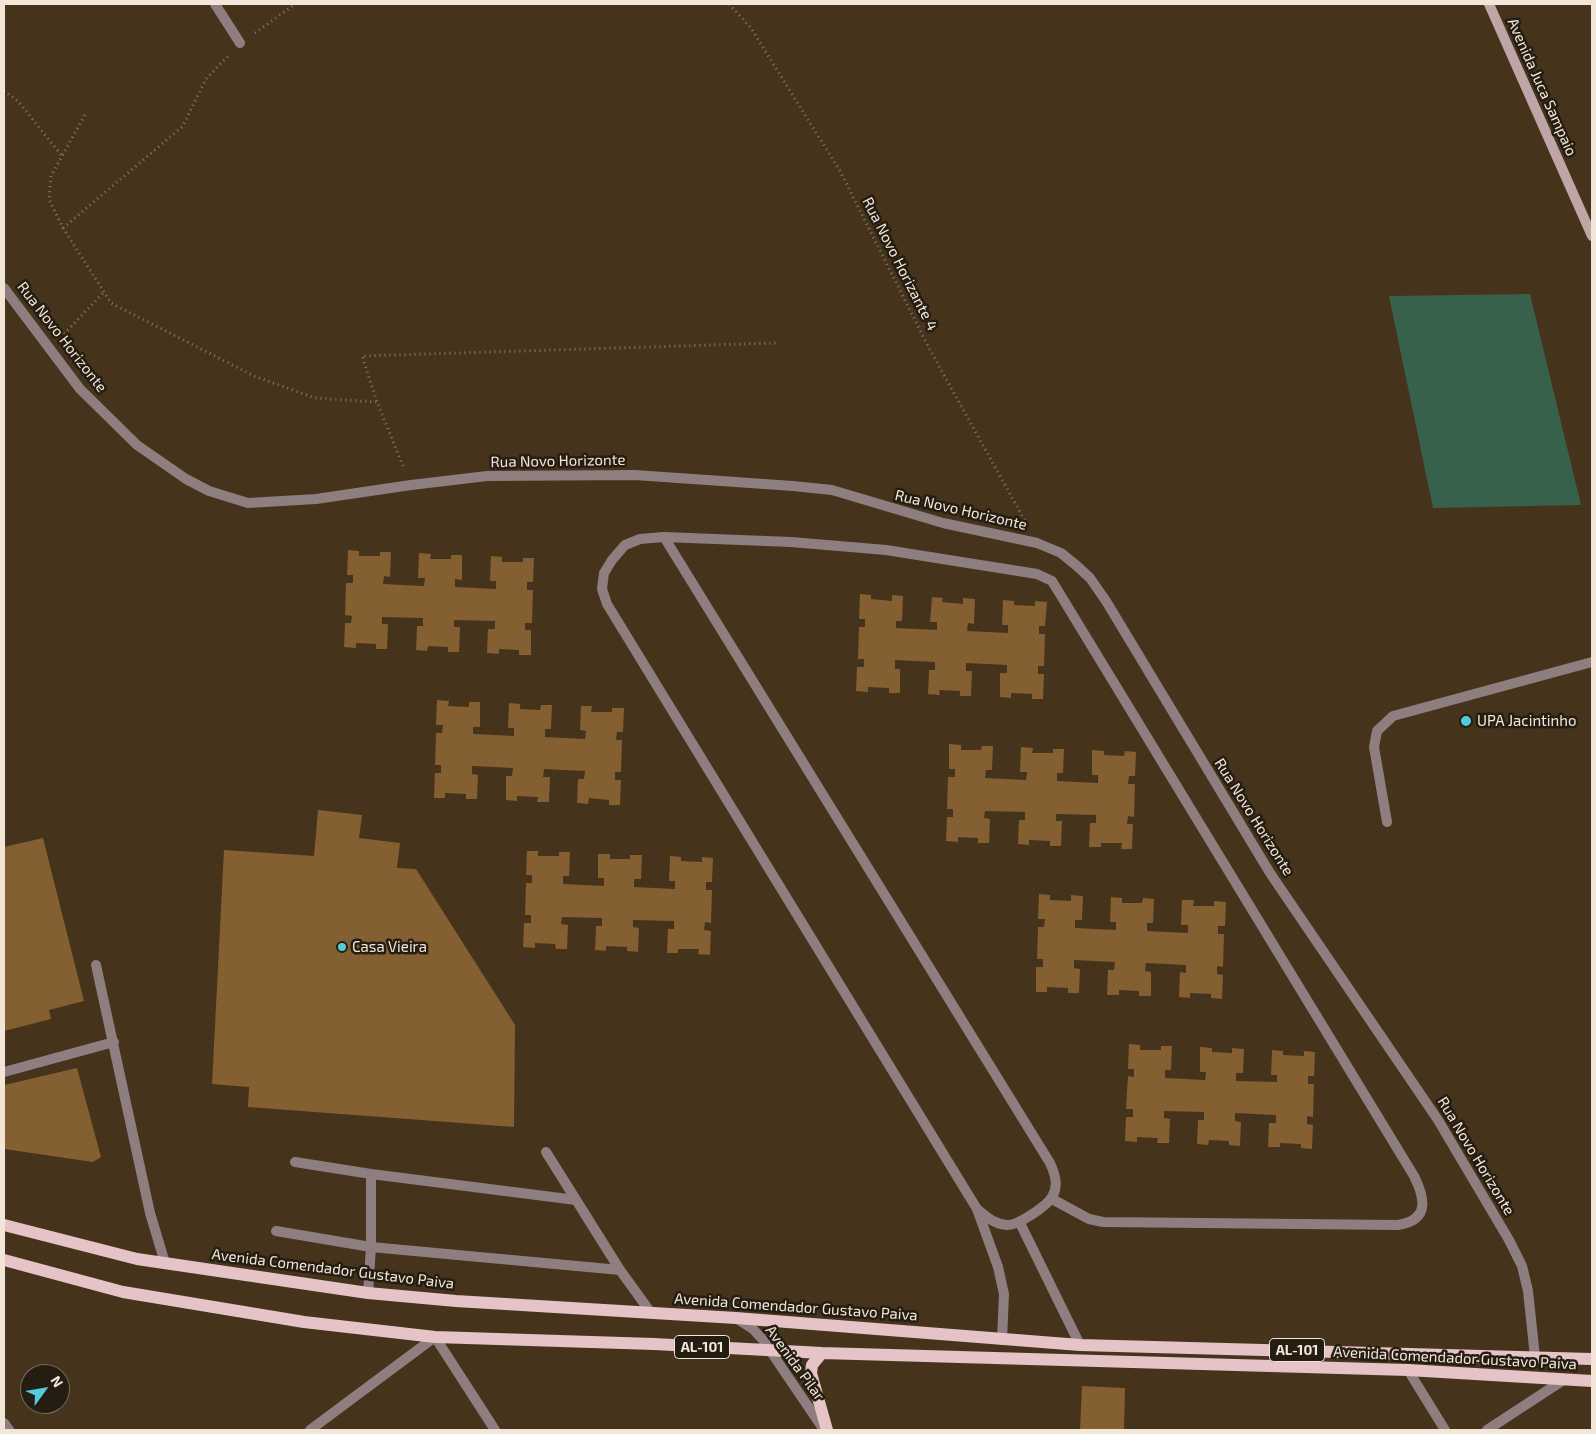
<!DOCTYPE html>
<html>
<head>
<meta charset="utf-8">
<style>
	body { margin:0 }
	#map { position:relative; width:1596px; height:1434px; overflow:hidden; background:#46331b; font-family:"Exo 2",sans-serif }
	canvas { display:block }
	.frame { position:absolute; inset:0; border:5px solid #f2e6d8; pointer-events:none }
	.north { position:absolute; left:20px; top:1364px; width:50px; height:50px; box-sizing:border-box; background:#251d12; border:1px solid #776d61; border-radius:50%; rotate:58deg; font-size:14px; font-weight:700; line-height:20px; text-align:center; color:#f2e6d8 }
	.north::after { content:''; display:block; margin:auto; width:18px; height:22px; background:#53cbdb; clip-path:polygon(50% 0,100% 100%,50% 72%,0 100%) }
</style>
</head>
<body>
<div id="map">
<canvas width="1596" height="1434"></canvas>
<div class="frame"></div>
<div class="north">N</div>
</div>
<script>
const ctx = document.querySelector('canvas').getContext('2d');
ctx.lineJoin = 'round';
function fillPath(path, color) { ctx.fillStyle = color; ctx.fill(path, 'evenodd'); }
function stroke(path, color, width, dash) { ctx.strokeStyle = color; ctx.lineWidth = width; ctx.lineCap = dash ? 'butt' : 'round'; ctx.setLineDash(dash || []); ctx.stroke(path); }
function write(font, color, halo, rows, align = 'center') {
  ctx.font = font + ' "Exo 2",sans-serif'; ctx.lineWidth = 5; ctx.setLineDash([]); ctx.textBaseline = 'middle'; ctx.strokeStyle = halo; ctx.fillStyle = color; for (const [text, x, y, turn = 0] of rows) {
    ctx.save(); ctx.translate(x, y); ctx.rotate((+turn || 0) * Math.PI / 180); ctx.textAlign = isNaN(turn) ? turn : align; if (halo) ctx.strokeText(text, 0, 0); ctx.fillText(text, 0, 0); ctx.restore();
  }
}
const green = new Path2D(`
	M1530,294l51,211 -148,3 -44,-212z`);
const building = new Path2D(`
	M348,550l11,1v5h21v-4h11l-1,25 -6,-1 -1,8 41,2 1,-8h-7l1,-25 12,1 -1,5h21v-4h11v25l-7,-1v8l41,2v-8h-6l1,-25 11,1v5h21v-4h11l-1,24h-6v8h6l-1,33h-7v7h6v25h-12v-5l-20,-1v5l-12,-1 1,-24h7v-8l-41,-1v7h6l-1,25h-11v-5l-20,-1 -1,5 -11,-1 1,-24h6v-8l-41,-1v7h6l-1,25h-11v-5l-20,-1v5l-12,-1 1,-24h6l1,-7 -7,-1 1,-32h7v-8h-6z
	M860,594l11,1v4l21,2v-6l11,1 -1,25h-6v7l41,2v-8h-7l2,-25 11,1 -1,4 21,2v-6l12,1 -1,25 -6,-1 -1,8 41,2v-8h-6l1,-25 11,1v4l21,1v-5l12,1 -2,24h-6v8h6l-1,32h-6v8h6l-1,25h-11v-5l-21,-1v5l-11,-1v-24h7v-8l-41,-2v8h6l-1,25h-11v-5l-21,-1 1,5 -12,-1 1,-24h6v-8l-40,-2v9h5v24h-11v-5l-21,-1v5l-12,-1 1,-24h7v-8h-6l1,-32h6v-8h-6z
	M437,700l12,1 -1,5 21,1v-5h11v25h-7v7l41,2v-8h-6l1,-25 11,1v5l20,1 1,-5h11l-1,24h-6v8l40,2 1,-8 -6,-1 1,-24h11l-1,6h21v-4h12l-1,24h-6l-1,8h6l-1,32h-6v8h6l-1,25h-11v-5l-20,-2 -1,6 -11,-1 1,-24h6l1,-8 -41,-2 -1,8h7l-1,25h-12l1,-5 -21,-1v5l-11,-1v-24h6l1,-8 -41,-2v8l6,1 -1,24h-11v-5l-21,-1v5h-11l1,-25h6v-8h-6l1,-32h6l1,-8h-7z
	M949,744l12,1v5h20l1,-4h11l-1,24h-6l-1,8 41,2 1,-8h-7l1,-25 12,1 -1,5h21v-4h11l-1,24h-6v8l41,2v-8h-6v-25l12,1v4l20,1 1,-5 11,1 -1,24h-6l-1,8h7l-1,33 -6,-1 -1,8h6l-1,25h-11l1,-6h-21v4h-12l1,-24h6v-8l-40,-1v7h6l-1,25h-11v-5l-21,-1v5l-11,-1 1,-24h6v-8l-40,-1 -1,7 6,1 -1,24h-11v-5l-20,-1v5l-12,-1 1,-24h6v-8h-6l1,-32h7v-8h-6z
	M318,810l44,5 -3,23 41,5 -3,25 19,1 99,156 -1,102 -266,-20 1,-20 -37,-3 12,-234 90,6z
	M43,838l41,163 -35,9 2,9 -47,12v-184z
	M527,851h11v5h21v-4h11l-1,24h-6v8l41,2v-8h-6v-24h12v5h20v-4h12l-1,24h-7v8l41,2v-8h-6l1,-25 11,1v4l21,1v-5l11,1 -1,24h-6v8h6l-1,33 -6,-1 -1,8 7,1 -1,24 -12,-1 1,-5h-21v4h-11l1,-24h6v-8l-41,-1v7l6,1 -1,24 -11,-1v-4l-21,-1v5l-11,-1 1,-24h6v-8l-40,-1 -1,7 7,1 -1,24h-11l-1,-5 -20,-1v5l-12,-1 1,-24h7v-8h-6l1,-32h6v-8h-6z
	M1039,894l11,1v5l21,1v-6l12,1 -1,24h-7v8l41,2v-8h-6l1,-25 11,1v5h20l1,-5 11,1 -1,24h-6v8l41,2v-8h-7l1,-25h12l-1,6h21v-5l12,1 -1,24h-7v8h6l-1,33 -6,-1v8l6,1 -1,24 -11,-1v-4l-21,-1v5l-11,-1 1,-25 6,1v-8l-40,-2 -1,8 6,1v24h-12v-5l-20,-1v5h-12l1,-25h6l1,-8 -41,-2v8l6,1 -1,24h-11v-5l-21,-1v5h-11v-25h7v-8h-6l1,-32h6l1,-8h-7z
	M1129,1044l11,1v5h21v-4h11l-1,24h-6v8l40,2 1,-8h-6v-25l12,1v4l20,1v-5l12,1 -1,24h-7v8l41,1v-7h-6l1,-25 11,1v4l21,1v-5l11,1 -1,24h-6v8h6l-1,33 -6,-1v8l6,1 -1,24 -11,-1v-4l-21,-1v4h-12l1,-24h7v-8l-41,-2v8l6,1 -1,24 -11,-1v-4l-20,-1 -1,5 -11,-1 1,-24h6v-8l-40,-1v7l6,1 -1,24h-12l1,-5 -21,-1v5l-12,-1 1,-24h7v-8h-7l2,-33 6,1v-8h-6z
	M77,1068l24,89 -8,5 -89,-13v-64z
	M1082,1386l43,2 -1,42h-44z`);
const path = new Path2D(`
	M729,4l22,24 89,143 90,179 95,171
	M255,33l40,-29
	M4,91l14,10 44,55
	M85,115l-34,61 -2,23 14,29 48,75 143,73 61,22 62,4
	M63,228l119,-101 24,-48 22,-23
	M64,334l39,-41
	M403,466l-26,-64 -15,-46 414,-13`);
const service = new Path2D(`
	M664,537l386,626c5,11 9,23 2,34 -5,9 -35,29 -45,28 -13,-1 -20,-8 -30,-16l-370,-605 -5,-15 2,-16 8,-13 13,-15 15,-6 24,-2 127,5 95,8 151,24 15,7 362,595c11,22 16,44 -16,49l-295,-3 -14,-3 -37,-20
	M1387,822l-13,-75 3,-16 16,-15 199,-54
	M96,965l54,248 15,50
	M4,1072l110,-30
	M546,1152l74,118 31,43
	M295,1162l76,12 205,26
	M276,1231l95,16 249,23
	M368,1293l3,-46v-73`);
const minor = new Path2D(`
	M215,4l25,39
	M4,288l76,101 57,56 49,34 23,12 39,12 68,-4 95,-14 76,-9 148,-1 158,11 39,4 111,33 94,20 24,10 16,13 13,12 16,23 164,272 168,247 71,120 13,26 6,25 7,66
	M977,1209l21,58 6,27 -2,46
	M1020,1223l60,122
	M736,1318l17,11 10,11 61,90
	M1408,1370l37,60
	M4,1423l5,7
	M310,1430l125,-93 60,93
	M1487,1430l78,-51`);
const secondary = new Path2D(`
	M1489,4l103,232`);
const primary = new Path2D(`
	M4,1225l133,34 231,34 88,8 280,17 344,27 512,14
	M4,1260l119,32 181,30 131,15 219,7 168,9 586,17 184,11
	M822,1353l-10,12 -1,8 16,57`);
const markers = [
	[1466,721,6,"#53cbdb"],
	[342,947,5,"#53cbdb"]
];
const shields = [
	[702,1347,55],
	[1297,1350,55]
];
const shieldNames = [
	["AL-101",702,1347],
	["AL-101",1297,1350]
];
const streetNames = [
	["Avenida Juca Sampaio",1542,87,66],
	["Rua Novo Horizante 4",900,264,63],
	["Rua Novo Horizonte",62,337,52],
	["Rua Novo Horizonte",558,461,-1],
	["Rua Novo Horizonte",961,510,13],
	["Rua Novo Horizonte",1254,817,58],
	["Rua Novo Horizonte",1476,1156,59],
	["Avenida Comendador Gustavo Paiva",333,1269,7],
	["Avenida Comendador Gustavo Paiva",796,1307,4],
	["Avenida Comendador Gustavo Paiva",1455,1358,3],
	["Avenida Pilar",795,1363,54]
];
const poiNames = [
	["UPA Jacintinho",1477,721],
	["Casa Vieira",352,947]
];
fillPath(green, '#38614c');
fillPath(building, '#845f31');
stroke(path, '#897965', 3, [1, 4]);
stroke(service, '#8e7e7f', 10);
stroke(minor, '#8e7e7f', 10);
stroke(secondary, '#c0a5a7', 10);
stroke(primary, '#e6c3c6', 12);
for (const [x, y, r, color] of markers) { const dot = new Path2D(); dot.arc(x, y, r, 0, 2 * Math.PI); ctx.fillStyle = color; ctx.fill(dot); stroke(dot, '#251d12', 2); }
for (const [x, y, w] of shields) { const box = new Path2D(); box.roundRect(x - w / 2, y - 11.5, w, 23, 4); ctx.fillStyle = '#251d12'; ctx.fill(box); stroke(box, '#f2e6d8', 1); }
write('bold 14px', '#f2e6d8', null, shieldNames);
write('15px', '#f2e6d8', '#251d12', streetNames);
write('15px', '#f2e6d8', '#251d12', poiNames, 'left');
</script>
</body>
</html>
